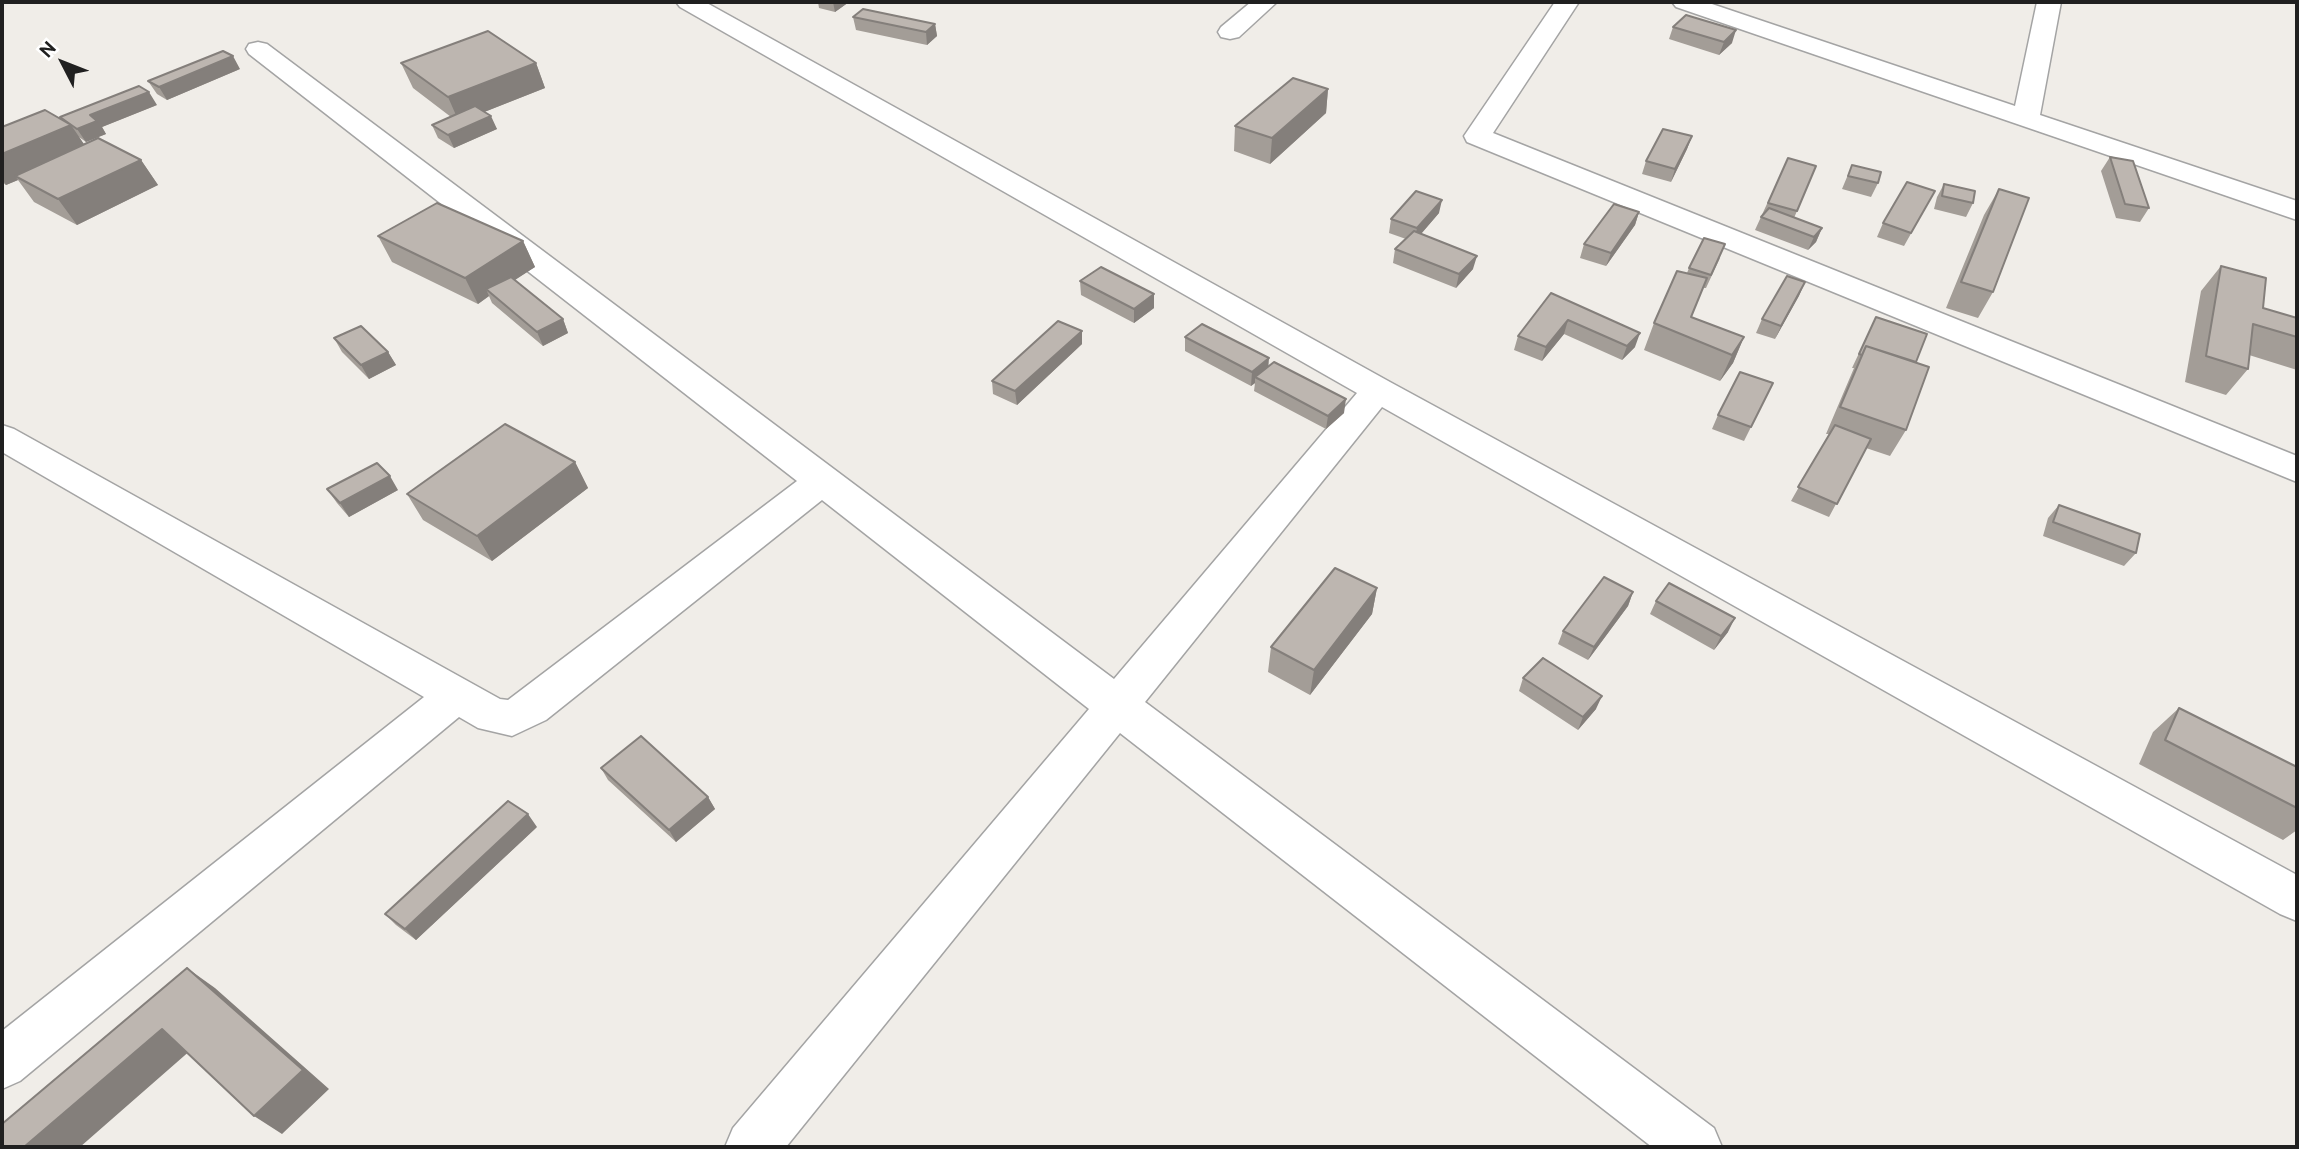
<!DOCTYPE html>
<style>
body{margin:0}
#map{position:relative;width:2299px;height:1149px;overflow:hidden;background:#f0ede8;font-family:Ubuntu,sans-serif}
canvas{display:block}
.frame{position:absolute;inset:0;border:4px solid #202020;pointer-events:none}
.north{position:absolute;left:28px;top:28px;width:70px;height:70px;-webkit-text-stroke:5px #fff;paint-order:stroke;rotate:312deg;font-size:19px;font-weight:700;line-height:28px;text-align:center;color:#202020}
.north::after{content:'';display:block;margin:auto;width:24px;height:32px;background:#202020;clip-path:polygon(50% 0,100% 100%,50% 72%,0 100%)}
</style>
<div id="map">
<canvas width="2299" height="1149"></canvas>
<div class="frame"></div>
<div class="north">N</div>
</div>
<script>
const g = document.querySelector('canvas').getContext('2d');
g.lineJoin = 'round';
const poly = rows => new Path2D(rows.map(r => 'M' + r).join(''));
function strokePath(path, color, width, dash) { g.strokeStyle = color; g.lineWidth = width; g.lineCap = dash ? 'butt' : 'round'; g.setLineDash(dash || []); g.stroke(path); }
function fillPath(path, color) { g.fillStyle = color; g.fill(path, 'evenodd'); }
const street = poly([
 [676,2,705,2,1390,382,2297,875,2297,921,2280,914,1382,407,1145,702,1714,1128,1722,1147,1652,1147,1120,733,786,1147,725,1147,733,1128,1089,709,822,500,546,720,512,736,478,728,459,717,20,1081,2,1089,2,1031,424,697,2,452,2,425,14,429,500,699,508,700,797,481,249,54,246,49,249,44,258,42,267,44,1114,679,1357,393,680,7,676,2],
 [1251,2,1277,2,1239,37,1230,39,1221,37,1218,32,1221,27,1251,2],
 [1555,2,1579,2,1493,133,2297,456,2297,482,1467,142,1464,136,1555,2],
 [1672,2,1706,2,2015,106,2037,2,2061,2,2040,115,2297,201,2297,220,1676,7,1672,2]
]);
strokePath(street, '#a4a4a4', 3);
fillPath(street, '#fff');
fillPath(poly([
 [818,2,849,2,835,12,819,8],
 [853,17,935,24,937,36,927,45,856,30],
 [1673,27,1732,43,1719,55,1669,39],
 [401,63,536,63,545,88,484,112,497,129,454,148,438,138,432,125,451,117,413,88],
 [240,69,167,100,157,94,148,81],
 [1328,89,1326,113,1270,164,1234,151,1235,126],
 [157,105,102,127,106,134,86,142,79,137,84,145,141,160,158,185,77,225,34,202,18,180,6,185,2,182,2,127,62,120,60,117],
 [1692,136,1687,149,1671,182,1642,174,1646,161],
 [2110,157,2149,208,2140,222,2116,218,2101,171],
 [1788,158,1816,166,1794,218,1822,228,1816,242,1808,250,1755,230],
 [1852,165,1878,183,1871,197,1842,189],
 [1944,184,1973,203,1966,217,1934,209,1937,197],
 [1999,189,1993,292,1978,318,1946,308,1984,215],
 [1935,191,1904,246,1877,237,1883,223],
 [1639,212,1635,225,1606,266,1580,258,1584,244],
 [1439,213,1421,234,1473,269,1456,288,1393,263,1395,249,1406,239,1389,233,1391,219],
 [378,236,523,241,535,267,514,280,563,319,568,333,543,346,492,303,489,296,478,304,392,262],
 [1720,258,1706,288,1703,288,1691,317,1744,337,1733,363,1720,381,1644,350,1654,323,1687,273,1689,268],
 [2221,266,2263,308,2297,318,2297,370,2249,355,2248,369,2226,395,2185,382,2201,291],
 [1080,281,1154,308,1134,323,1081,295],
 [1805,282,1775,339,1756,333,1762,319],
 [1551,293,1635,347,1622,360,1564,334,1542,361,1514,350,1518,336],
 [1876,317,1916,362,1906,430,1890,456,1866,448,1829,517,1791,501,1829,434,1826,434,1854,368,1852,368],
 [1082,331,1082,344,1017,405,993,394,992,381],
 [1185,337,1268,367,1344,413,1326,429,1254,391,1255,383,1251,386,1185,351],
 [334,338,388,352,396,365,369,379,342,352],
 [1773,383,1744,441,1712,429,1718,415],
 [575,462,588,488,492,561,423,520,407,494],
 [327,489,398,490,349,517,337,503],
 [2059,505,2136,553,2124,566,2043,536,2048,518],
 [1377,588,1372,614,1310,695,1268,672,1271,647],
 [1633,592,1628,606,1588,660,1558,644,1563,631],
 [1656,601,1728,632,1714,650,1650,614],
 [1523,678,1596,709,1578,730,1519,691],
 [2179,708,2297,767,2297,830,2283,840,2139,764,2153,732],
 [601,768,708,797,715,809,676,842,608,780],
 [537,827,416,940,396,925,385,914]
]), '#a39d97');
fillPath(poly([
 [833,2,849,2,835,12],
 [935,24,937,36,927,45,926,32],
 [1736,30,1732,43,1719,55,1724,42],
 [233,56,240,69,167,100,159,87],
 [536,63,545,88,459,122,448,97],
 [1328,89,1326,113,1270,164,1272,138],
 [149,92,157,105,102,127,106,134,86,142,77,129,90,115],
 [491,116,497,129,454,148,448,135],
 [71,125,88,150,15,176,18,180,6,185,2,179,2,154],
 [1692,136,1687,149,1671,182,1675,169],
 [141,160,158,185,77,225,58,199],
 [1442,200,1439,213,1414,242,1417,228],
 [1639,212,1635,225,1606,266,1611,253],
 [1822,228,1816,242,1808,250,1814,237],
 [523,241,535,267,492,295,486,289,489,296,478,304,465,278],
 [1477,256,1473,269,1456,288,1459,274],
 [1805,282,1799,296,1775,339,1781,326],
 [1154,294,1154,308,1134,323,1134,309],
 [563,319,568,333,543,346,537,332],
 [1568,320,1564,334,1542,361,1546,347],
 [1082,331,1082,344,1017,405,1015,391],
 [1640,333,1635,347,1622,360,1627,346],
 [1744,337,1733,363,1720,381,1732,355],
 [388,352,396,365,369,379,361,365],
 [1269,358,1268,372,1255,377,1255,383,1251,386,1252,372],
 [1346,399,1344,413,1326,429,1328,416],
 [575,462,588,488,492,561,477,536],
 [390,476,398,490,349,517,340,503],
 [1377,588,1372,614,1310,695,1314,670],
 [1633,592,1628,606,1588,660,1594,647],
 [1735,618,1728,632,1714,650,1721,636],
 [1602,696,1596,709,1578,730,1583,717],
 [708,797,715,809,676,842,669,830],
 [528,814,537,827,416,940,405,929],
 [187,968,215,988,329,1089,282,1134,254,1116],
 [162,1029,192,1049,80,1147,24,1147]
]), '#847f7b');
const building = poly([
 [863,9,935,24,926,32,853,17,863,9],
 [1686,15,1736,30,1724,42,1673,27,1686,15],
 [488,31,536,63,448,97,401,63,488,31],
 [223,51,233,56,159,87,148,81,223,51],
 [1293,78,1328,89,1272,138,1235,126,1293,78],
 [139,86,149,92,90,115,97,121,77,129,60,117,139,86],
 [475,106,491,116,448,135,432,125,475,106],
 [45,110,71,125,2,154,2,127,45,110],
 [1663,129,1692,136,1675,169,1646,161,1663,129],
 [98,138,141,160,58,199,15,176,98,138],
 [2110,157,2133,161,2149,208,2125,204,2110,157],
 [1788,158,1816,166,1797,211,1768,203,1788,158],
 [1852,165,1881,172,1878,183,1848,176,1852,165],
 [1907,182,1935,191,1911,233,1883,223,1907,182],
 [1944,184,1975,191,1973,203,1942,196,1944,184],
 [1999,189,2029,198,1993,292,1961,282,1999,189],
 [1416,191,1442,200,1417,228,1391,219,1416,191],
 [437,203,523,241,465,278,378,236,437,203],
 [1614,204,1639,212,1611,253,1584,244,1614,204],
 [1769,208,1822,228,1814,237,1761,217,1769,208],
 [1414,231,1477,256,1459,274,1395,249,1414,231],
 [1704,238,1725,244,1711,275,1689,268,1704,238],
 [2221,266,2266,278,2263,308,2297,318,2297,337,2253,324,2248,369,2206,356,2221,266],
 [1101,267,1154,294,1134,309,1080,281,1101,267],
 [1677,271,1707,278,1691,317,1744,337,1732,355,1654,323,1677,271],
 [1787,276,1805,282,1781,326,1762,319,1787,276],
 [511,277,563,319,537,332,486,289,511,277],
 [1551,293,1640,333,1627,346,1568,320,1546,347,1518,336,1551,293],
 [1876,317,1927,334,1916,362,1866,346,1862,355,1859,354,1876,317],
 [1058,321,1082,331,1015,391,992,381,1058,321],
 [1202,324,1269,358,1252,372,1185,337,1202,324],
 [361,326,388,352,361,365,334,338,361,326],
 [1866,346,1929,367,1906,430,1840,407,1866,346],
 [1274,362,1346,399,1328,416,1255,377,1274,362],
 [1740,372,1773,383,1751,427,1718,415,1740,372],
 [505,424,575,462,477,536,407,494,505,424],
 [1835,425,1871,439,1837,504,1798,487,1835,425],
 [377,463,390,476,340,503,327,489,377,463],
 [2059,505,2140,534,2136,553,2053,522,2059,505],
 [1335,568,1377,588,1314,670,1271,647,1335,568],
 [1604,577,1633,592,1594,647,1563,631,1604,577],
 [1669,583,1735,618,1721,636,1656,601,1669,583],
 [1543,658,1602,696,1583,717,1523,678,1543,658],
 [2179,708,2297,767,2297,808,2165,740,2179,708],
 [641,736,708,797,669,830,601,768,641,736],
 [508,801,528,814,405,929,385,914,508,801],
 [187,968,303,1070,254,1116,162,1029,24,1147,2,1147,2,1124,187,968]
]);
fillPath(building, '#bdb6b0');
strokePath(building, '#847f7b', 2);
</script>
